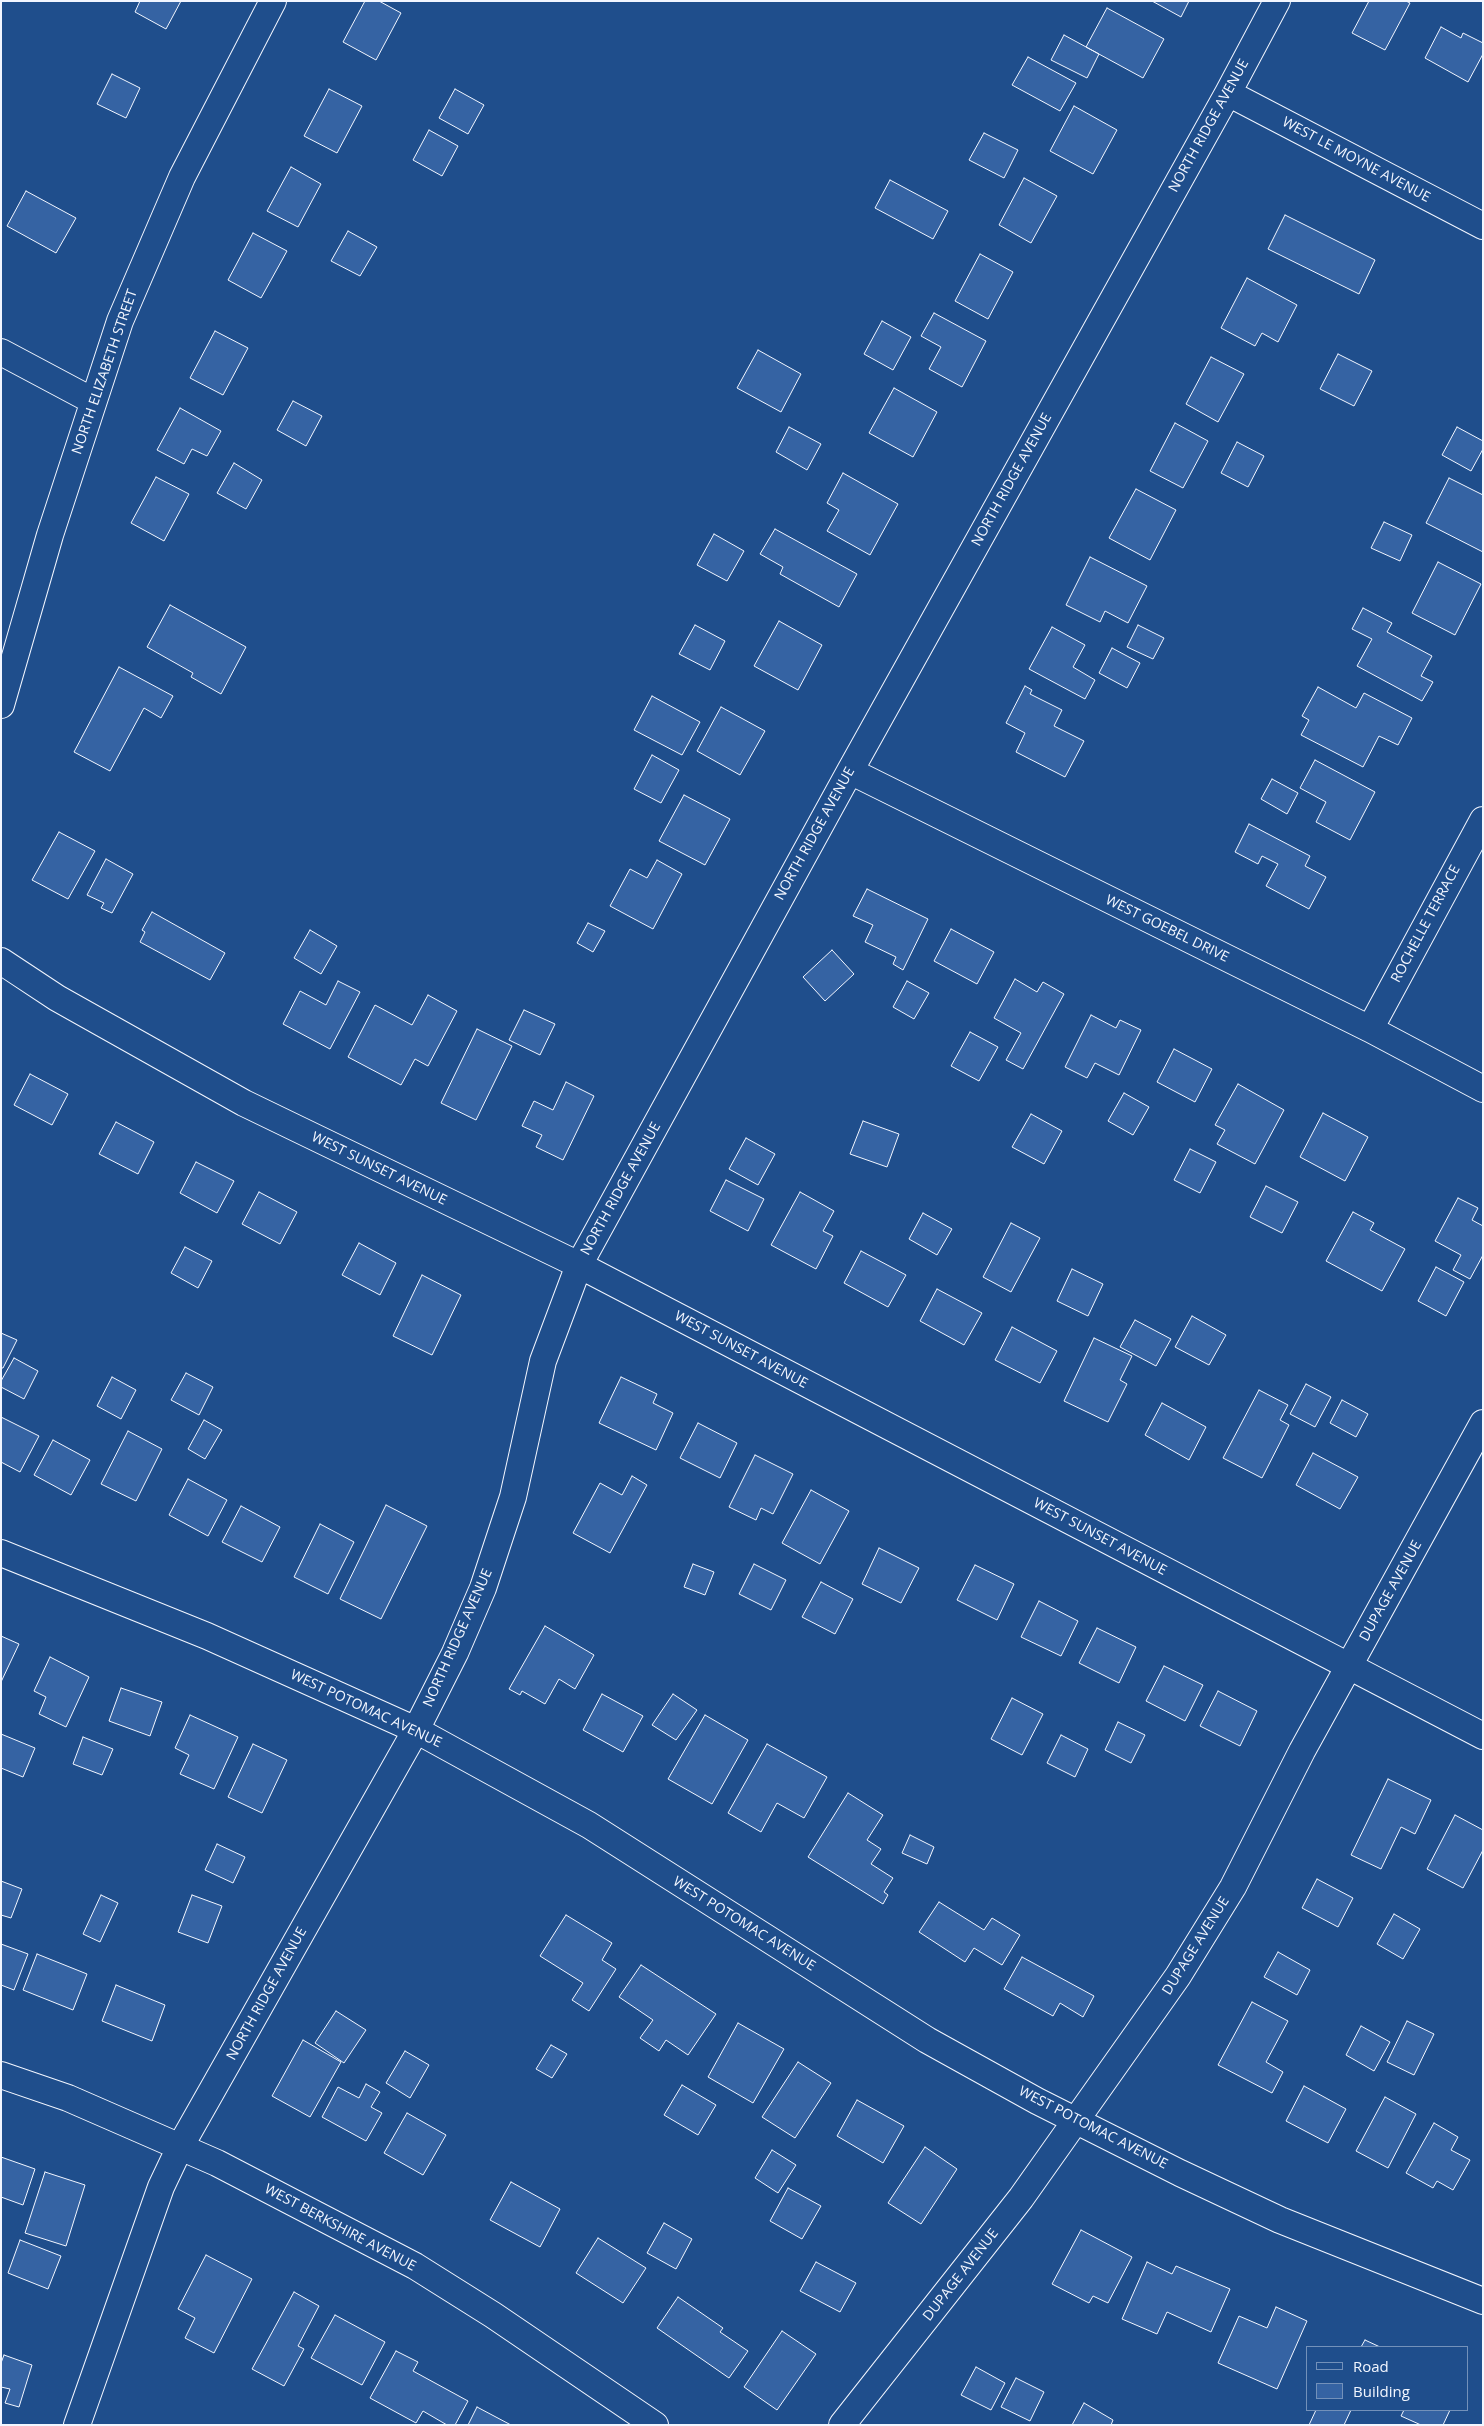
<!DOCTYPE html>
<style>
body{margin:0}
#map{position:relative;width:1484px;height:2426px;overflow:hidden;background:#1f4e8c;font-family:"Open Sans",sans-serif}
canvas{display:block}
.frame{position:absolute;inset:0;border:2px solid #f2f6ff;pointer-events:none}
.legend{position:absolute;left:1306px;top:2346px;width:162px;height:65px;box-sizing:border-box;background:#1f4e8c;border:1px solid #7391ba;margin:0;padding:6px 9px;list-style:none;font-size:15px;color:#f2f6ff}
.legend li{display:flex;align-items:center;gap:10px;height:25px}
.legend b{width:25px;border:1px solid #7391ba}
</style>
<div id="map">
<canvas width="1484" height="2426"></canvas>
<div class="frame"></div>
<ul class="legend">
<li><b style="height:6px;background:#1f4e8c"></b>Road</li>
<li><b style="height:14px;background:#3563a3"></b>Building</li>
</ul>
</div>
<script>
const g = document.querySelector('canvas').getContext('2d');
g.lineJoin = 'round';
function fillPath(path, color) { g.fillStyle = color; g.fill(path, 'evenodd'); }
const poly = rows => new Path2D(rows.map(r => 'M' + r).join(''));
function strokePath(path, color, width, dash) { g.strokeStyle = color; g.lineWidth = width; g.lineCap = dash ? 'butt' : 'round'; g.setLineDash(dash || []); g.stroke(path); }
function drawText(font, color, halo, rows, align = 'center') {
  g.font = font + ' "Open Sans",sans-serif'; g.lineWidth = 4; g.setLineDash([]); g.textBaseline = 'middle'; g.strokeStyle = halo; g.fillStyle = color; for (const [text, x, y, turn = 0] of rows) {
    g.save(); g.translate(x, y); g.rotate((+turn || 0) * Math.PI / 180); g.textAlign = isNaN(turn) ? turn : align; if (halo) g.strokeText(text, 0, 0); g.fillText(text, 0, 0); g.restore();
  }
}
const building = poly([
 [140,1,181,1,166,29,135,12,140,1],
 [365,1,379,1,401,13,376,60,343,42,365,1],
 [1152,1,1189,1,1181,17,1152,1],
 [1369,1,1406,1,1410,3,1385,50,1352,33,1369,1],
 [1107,8,1164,39,1143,78,1086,47,1107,8],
 [1441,27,1461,38,1463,33,1483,43,1483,54,1468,82,1425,58,1441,27],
 [1064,35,1099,54,1087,78,1051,60,1064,35],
 [1028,57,1076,83,1060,111,1012,85,1028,57],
 [112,74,140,88,126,118,97,104,112,74],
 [329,89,362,106,337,153,304,136,329,89],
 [455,89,484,105,468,134,439,118,455,89],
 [1074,106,1117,130,1093,174,1050,151,1074,106],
 [429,130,458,146,442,176,413,160,429,130],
 [984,133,1018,150,1004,178,969,160,984,133],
 [291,167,321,184,298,227,267,211,291,167],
 [1024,178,1057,196,1031,243,999,225,1024,178],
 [890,180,948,211,933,239,875,208,890,180],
 [26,191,76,218,56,253,7,226,26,191],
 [1285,215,1375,260,1359,294,1268,249,1285,215],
 [348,231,377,247,360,276,331,261,348,231],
 [253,233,287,251,261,298,228,280,253,233],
 [980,254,1013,272,988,319,955,301,980,254],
 [1247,278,1297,305,1278,342,1262,333,1255,346,1221,328,1247,278],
 [934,313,986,341,962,387,929,369,941,347,921,336,934,313],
 [882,321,911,337,893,370,864,354,882,321],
 [215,331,248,348,223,395,190,378,215,331],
 [758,350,801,374,781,412,737,388,758,350],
 [1338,354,1372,371,1354,406,1320,389,1338,354],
 [1211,357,1244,374,1218,422,1186,404,1211,357],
 [894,388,937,412,913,457,869,433,894,388],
 [293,401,322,416,306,446,277,430,293,401],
 [180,408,221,431,207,456,192,449,184,464,157,450,180,408],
 [1175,423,1208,441,1183,488,1150,471,1175,423],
 [789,427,821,444,807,470,776,452,789,427],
 [1457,427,1483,441,1483,449,1471,471,1442,455,1457,427],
 [1237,442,1264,456,1248,487,1221,473,1237,442],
 [234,463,262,480,246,509,217,493,234,463],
 [843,473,898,504,870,555,827,531,839,510,827,503,843,473],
 [156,477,189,494,164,541,131,523,156,477],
 [1449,478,1483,495,1483,552,1426,523,1449,478],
 [1136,489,1176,510,1150,560,1109,538,1136,489],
 [1384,522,1412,535,1400,561,1371,548,1384,522],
 [775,529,857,574,839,607,780,574,783,567,760,554,775,529],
 [714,534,744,551,727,581,697,565,714,534],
 [1090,557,1147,586,1128,623,1105,611,1100,622,1066,605,1090,557],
 [1438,562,1481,584,1455,635,1412,613,1438,562],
 [170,605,246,647,221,694,191,677,193,673,147,647,170,605],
 [1363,608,1392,623,1387,632,1432,656,1421,676,1433,682,1422,701,1357,666,1372,639,1352,629,1363,608],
 [779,621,822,645,798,690,754,666,779,621],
 [695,625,725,641,710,670,679,654,695,625],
 [1138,625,1164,638,1153,659,1127,647,1138,625],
 [1052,627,1085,645,1073,667,1095,680,1085,699,1029,669,1052,627],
 [1112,648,1140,663,1127,688,1099,673,1112,648],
 [119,667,173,696,161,718,144,708,110,771,74,752,119,667],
 [1025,686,1032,690,1030,694,1062,710,1054,726,1084,741,1065,777,1016,752,1025,733,1006,723,1025,686],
 [1318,687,1356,708,1364,693,1412,718,1398,745,1379,736,1363,767,1301,735,1309,720,1302,716,1318,687],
 [652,696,700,722,682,755,634,730,652,696],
 [721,707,765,731,740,775,697,751,721,707],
 [652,755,679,770,661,803,634,789,652,755],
 [1315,760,1375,792,1350,840,1316,822,1326,802,1300,788,1315,760],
 [1272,779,1298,793,1287,814,1261,799,1272,779],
 [684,795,730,819,705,865,659,841,684,795],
 [1249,824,1310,856,1305,866,1326,877,1309,909,1266,886,1278,864,1262,856,1258,864,1235,852,1249,824],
 [59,832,95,851,68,899,32,880,59,832],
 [106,859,133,874,112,913,101,908,104,903,87,895,106,859],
 [657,860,682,874,653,929,610,906,630,869,647,878,657,860],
 [867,889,928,919,903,970,893,964,896,957,865,942,873,925,853,916,867,889],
 [152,912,225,953,210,980,140,942,145,932,142,930,152,912],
 [588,923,605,931,593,952,577,943,588,923],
 [951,929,994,952,977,984,934,961,951,929],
 [310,930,337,946,321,974,294,958,310,930],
 [832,950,854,974,825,1001,803,977,832,950],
 [1015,979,1037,992,1043,982,1064,994,1023,1069,1006,1060,1021,1033,994,1018,1015,979],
 [338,981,360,992,330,1049,283,1024,300,991,326,1005,338,981],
 [907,981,929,993,914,1019,893,1007,907,981],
 [428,995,457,1011,428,1066,415,1059,401,1085,348,1057,375,1005,412,1025,428,995],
 [524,1010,555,1024,540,1055,509,1040,524,1010],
 [1091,1015,1116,1028,1120,1020,1141,1030,1119,1075,1095,1063,1087,1078,1065,1067,1091,1015],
 [477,1029,512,1046,476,1120,441,1103,477,1029],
 [970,1032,998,1047,979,1081,951,1066,970,1032],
 [1174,1049,1212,1069,1195,1102,1157,1082,1174,1049],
 [30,1074,68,1094,52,1125,14,1105,30,1074],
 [566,1082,594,1096,563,1160,536,1147,542,1135,522,1126,534,1101,553,1110,566,1082],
 [1238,1084,1284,1110,1255,1164,1217,1144,1225,1130,1215,1125,1238,1084],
 [1124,1093,1149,1107,1133,1135,1108,1121,1124,1093],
 [1323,1113,1368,1137,1345,1181,1300,1157,1323,1113],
 [1031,1114,1062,1131,1044,1164,1012,1147,1031,1114],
 [863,1121,899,1134,887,1167,850,1154,863,1121],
 [116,1122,154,1142,138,1174,99,1154,116,1122],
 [746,1138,775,1154,758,1185,729,1169,746,1138],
 [1190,1149,1216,1162,1200,1193,1174,1180,1190,1149],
 [196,1162,234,1181,217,1213,180,1193,196,1162],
 [726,1180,764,1199,748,1231,710,1211,726,1180],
 [1266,1186,1298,1202,1282,1233,1250,1217,1266,1186],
 [259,1192,297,1212,280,1244,242,1224,259,1192],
 [800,1192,834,1211,823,1231,833,1236,816,1269,771,1245,800,1192],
 [1458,1198,1478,1208,1472,1220,1483,1226,1483,1255,1470,1279,1453,1270,1461,1255,1435,1241,1458,1198],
 [1353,1212,1374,1223,1370,1230,1405,1249,1382,1291,1326,1261,1353,1212],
 [923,1213,952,1229,937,1255,909,1239,923,1213],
 [1011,1223,1040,1238,1011,1292,983,1277,1011,1223],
 [359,1243,396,1263,380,1295,342,1275,359,1243],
 [185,1247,212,1261,198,1288,171,1273,185,1247],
 [861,1251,906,1275,888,1307,844,1283,861,1251],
 [1436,1267,1464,1282,1446,1316,1418,1301,1436,1267],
 [1072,1269,1103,1284,1088,1316,1057,1301,1072,1269],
 [422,1275,461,1295,432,1355,393,1336,422,1275],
 [937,1289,982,1313,964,1345,920,1321,937,1289],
 [1192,1316,1226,1335,1209,1365,1175,1347,1192,1316],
 [1135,1320,1171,1339,1156,1366,1120,1347,1135,1320],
 [1012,1327,1057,1351,1040,1383,995,1360,1012,1327],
 [1,1333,17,1340,3,1368,1,1368,1,1333],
 [1094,1338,1132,1356,1120,1380,1127,1384,1108,1422,1064,1401,1094,1338],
 [14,1358,38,1371,24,1399,1,1387,1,1381,14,1358],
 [186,1373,213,1387,199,1415,171,1400,186,1373],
 [112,1377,136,1390,121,1419,97,1406,112,1377],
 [621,1377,657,1394,653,1403,673,1413,656,1450,599,1423,621,1377],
 [1306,1384,1331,1397,1315,1427,1290,1414,1306,1384],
 [1259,1390,1288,1405,1280,1420,1289,1425,1262,1478,1223,1458,1259,1390],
 [1342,1400,1368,1414,1356,1437,1330,1423,1342,1400],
 [1162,1403,1206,1427,1189,1460,1145,1435,1162,1403],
 [1,1417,39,1436,20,1472,1,1462,1,1417],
 [204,1420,222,1430,205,1459,188,1449,204,1420],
 [698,1423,737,1443,720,1478,680,1458,698,1423],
 [128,1431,162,1449,136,1501,101,1484,128,1431],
 [53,1440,90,1460,71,1495,34,1475,53,1440],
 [1313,1453,1358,1477,1340,1509,1296,1485,1313,1453],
 [755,1455,793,1474,773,1514,761,1508,756,1520,729,1507,755,1455],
 [632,1476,647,1485,610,1553,573,1533,600,1483,622,1495,632,1476],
 [188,1479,227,1500,208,1536,169,1515,188,1479],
 [811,1490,849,1511,820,1564,782,1543,811,1490],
 [386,1505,427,1526,381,1619,340,1599,386,1505],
 [241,1506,280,1527,262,1562,222,1542,241,1506],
 [320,1524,354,1542,328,1594,294,1577,320,1524],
 [879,1548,919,1568,901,1603,862,1584,879,1548],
 [693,1564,714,1572,705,1595,684,1587,693,1564],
 [754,1564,786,1580,771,1610,739,1594,754,1564],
 [975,1565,1014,1584,997,1620,957,1600,975,1565],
 [821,1582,853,1599,835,1634,802,1617,821,1582],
 [1039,1601,1078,1621,1061,1656,1021,1637,1039,1601],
 [545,1626,594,1655,575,1689,559,1679,545,1704,522,1691,520,1695,509,1689,545,1626],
 [1097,1628,1136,1647,1119,1683,1079,1663,1097,1628],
 [1,1636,19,1644,1,1682,1,1636],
 [50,1657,89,1677,66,1727,39,1714,46,1697,34,1691,50,1657],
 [1164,1666,1203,1685,1185,1721,1146,1701,1164,1666],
 [121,1688,162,1702,150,1736,109,1721,121,1688],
 [1218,1691,1257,1711,1240,1746,1200,1726,1218,1691],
 [602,1694,643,1716,623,1752,583,1730,602,1694],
 [673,1694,697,1710,676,1740,652,1725,673,1694],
 [1012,1698,1043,1714,1022,1755,991,1739,1012,1698],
 [190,1715,238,1737,214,1789,180,1774,189,1755,175,1748,190,1715],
 [705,1715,748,1740,712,1804,668,1779,705,1715],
 [1118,1722,1145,1735,1131,1763,1105,1750,1118,1722],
 [1,1734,35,1748,23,1777,1,1768,1,1734],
 [1061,1735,1088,1749,1075,1777,1047,1763,1061,1735],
 [83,1737,113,1749,102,1775,73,1764,83,1737],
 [253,1744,287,1760,262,1813,228,1797,253,1744],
 [767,1744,827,1777,804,1818,777,1803,761,1832,728,1813,767,1744],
 [1388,1779,1431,1800,1415,1834,1401,1827,1381,1869,1351,1855,1388,1779],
 [848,1793,883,1815,867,1840,881,1849,871,1864,893,1878,884,1892,888,1895,883,1904,808,1857,848,1793],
 [1455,1815,1483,1830,1483,1850,1463,1888,1427,1869,1455,1815],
 [910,1835,934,1847,927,1864,902,1853,910,1835],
 [217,1844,245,1857,233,1883,205,1870,217,1844],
 [1317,1879,1353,1898,1338,1927,1302,1908,1317,1879],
 [1,1881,22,1889,11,1918,1,1915,1,1881],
 [101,1895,118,1903,100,1942,83,1934,101,1895],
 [192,1895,222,1906,208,1943,178,1932,192,1895],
 [939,1902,984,1930,992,1918,1020,1935,1002,1965,974,1948,965,1962,919,1932,939,1902],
 [1394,1914,1420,1929,1403,1959,1377,1944,1394,1914],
 [566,1915,612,1943,602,1960,616,1969,589,2011,572,2000,583,1983,540,1956,566,1915],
 [1,1944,28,1954,14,1990,1,1985,1,1944],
 [1278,1952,1310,1970,1297,1995,1264,1977,1278,1952],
 [37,1954,87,1974,73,2010,23,1990,37,1954],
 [1022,1957,1094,1996,1083,2017,1060,2003,1053,2016,1004,1989,1022,1957],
 [641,1965,716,2014,688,2055,666,2040,659,2051,640,2038,653,2020,619,1997,641,1965],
 [116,1985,165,2005,152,2041,102,2021,116,1985],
 [1252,2002,1288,2021,1266,2062,1283,2072,1272,2093,1218,2065,1252,2002],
 [336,2011,366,2030,344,2063,315,2043,336,2011],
 [1407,2021,1434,2034,1414,2075,1387,2062,1407,2021],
 [738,2023,784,2049,753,2103,708,2077,738,2023],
 [1361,2026,1390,2042,1374,2071,1346,2055,1361,2026],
 [303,2040,341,2062,310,2117,272,2096,303,2040],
 [551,2045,567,2054,552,2078,536,2069,551,2045],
 [405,2051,429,2065,410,2098,386,2083,405,2051],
 [798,2062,831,2083,795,2138,762,2117,798,2062],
 [366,2084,380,2092,371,2107,382,2113,366,2141,322,2117,338,2087,359,2098,366,2084],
 [682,2085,716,2105,698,2135,664,2115,682,2085],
 [1304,2086,1346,2109,1328,2143,1286,2121,1304,2086],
 [1385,2097,1416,2114,1388,2168,1356,2151,1385,2097],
 [857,2100,904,2126,883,2163,837,2136,857,2100],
 [407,2113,446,2135,423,2175,384,2153,407,2113],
 [1434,2123,1458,2137,1451,2150,1470,2160,1453,2190,1437,2181,1433,2188,1406,2173,1434,2123],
 [925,2147,957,2169,921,2224,888,2203,925,2147],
 [772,2150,796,2165,778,2193,755,2178,772,2150],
 [1,2157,35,2169,23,2205,1,2197,1,2157],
 [45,2172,85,2185,66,2246,25,2233,45,2172],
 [511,2182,560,2209,540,2247,490,2220,511,2182],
 [788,2188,821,2206,802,2239,770,2221,788,2188],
 [664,2223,692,2239,676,2269,647,2253,664,2223],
 [1081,2230,1132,2257,1108,2303,1093,2296,1089,2303,1052,2284,1081,2230],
 [598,2238,646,2268,623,2303,576,2273,598,2238],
 [20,2240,61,2256,48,2289,8,2273,20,2240],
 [206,2255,252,2279,214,2353,185,2338,195,2318,178,2309,206,2255],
 [816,2262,856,2283,840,2312,800,2291,816,2262],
 [1147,2262,1172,2274,1176,2266,1230,2289,1211,2332,1167,2312,1157,2334,1122,2319,1147,2262],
 [294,2292,319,2306,298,2346,304,2349,284,2386,252,2369,294,2292],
 [678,2297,723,2328,720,2332,748,2351,729,2378,657,2328,678,2297],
 [1276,2307,1307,2321,1277,2389,1218,2363,1239,2316,1267,2328,1276,2307],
 [335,2315,385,2342,362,2385,311,2358,335,2315],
 [782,2331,816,2354,777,2410,744,2387,782,2331],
 [1365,2340,1380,2347,1361,2347,1365,2340],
 [396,2351,418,2362,413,2371,468,2401,455,2425,447,2425,423,2411,416,2423,370,2398,396,2351],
 [4,2355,32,2365,19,2407,5,2403,10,2389,1,2387,1,2363,4,2355],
 [976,2367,1005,2383,991,2410,961,2395,976,2367],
 [1016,2378,1044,2392,1030,2421,1001,2407,1016,2378],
 [1084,2403,1113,2420,1111,2425,1072,2425,1084,2403],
 [477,2407,511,2425,468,2425,477,2407],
 [1316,2410,1351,2410,1344,2425,1309,2425,1316,2410],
 [1404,2410,1450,2410,1443,2425,1421,2425,1401,2416,1404,2410]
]);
fillPath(building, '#3563a3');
strokePath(building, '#f2f6ff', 1);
const minor = poly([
 [1228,93,1483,226],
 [1,352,93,401],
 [1,705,50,535,120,321,182,177,273,1],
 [850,771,1370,1029,1483,1089],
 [1,961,57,998,244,1103,579,1265,1483,1736],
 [1370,1029,1483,820],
 [1,1553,207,1636,416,1730,589,1825,927,2040,1037,2101,1180,2173,1280,2220,1483,2301],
 [1,2075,68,2098,217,2163,415,2266,493,2315,655,2425],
 [77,2425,161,2187,180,2147,416,1730,455,1653,483,1588,513,1497,543,1361,579,1265,850,771,1228,93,1277,1],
 [842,2425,1021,2198,1178,1976,1233,1887,1302,1751,1483,1423]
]);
strokePath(minor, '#f2f6ff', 28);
strokePath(minor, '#1f4e8c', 26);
drawText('14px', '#f2f6ff', '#1f4e8c', [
 ["NORTH RIDGE AVENUE",1209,126,-61],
 ["WEST LE MOYNE AVENUE",1356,160,28],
 ["NORTH ELIZABETH STREET",105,372,-71],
 ["NORTH RIDGE AVENUE",1012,480,-61],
 ["NORTH RIDGE AVENUE",815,834,-61],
 ["ROCHELLE TERRACE",1426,924,-62],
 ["WEST GOEBEL DRIVE",1167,929,26],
 ["WEST SUNSET AVENUE",379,1169,26],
 ["NORTH RIDGE AVENUE",621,1189,-61],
 ["WEST SUNSET AVENUE",741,1350,28],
 ["WEST SUNSET AVENUE",1100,1537,28],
 ["DUPAGE AVENUE",1391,1591,-61],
 ["NORTH RIDGE AVENUE",458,1638,-66],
 ["WEST POTOMAC AVENUE",366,1709,25],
 ["WEST POTOMAC AVENUE",744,1924,32],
 ["DUPAGE AVENUE",1196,1946,-58],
 ["NORTH RIDGE AVENUE",267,1994,-61],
 ["WEST POTOMAC AVENUE",1093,2128,27],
 ["WEST BERKSHIRE AVENUE",340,2228,28],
 ["DUPAGE AVENUE",961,2275,-52]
]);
</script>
